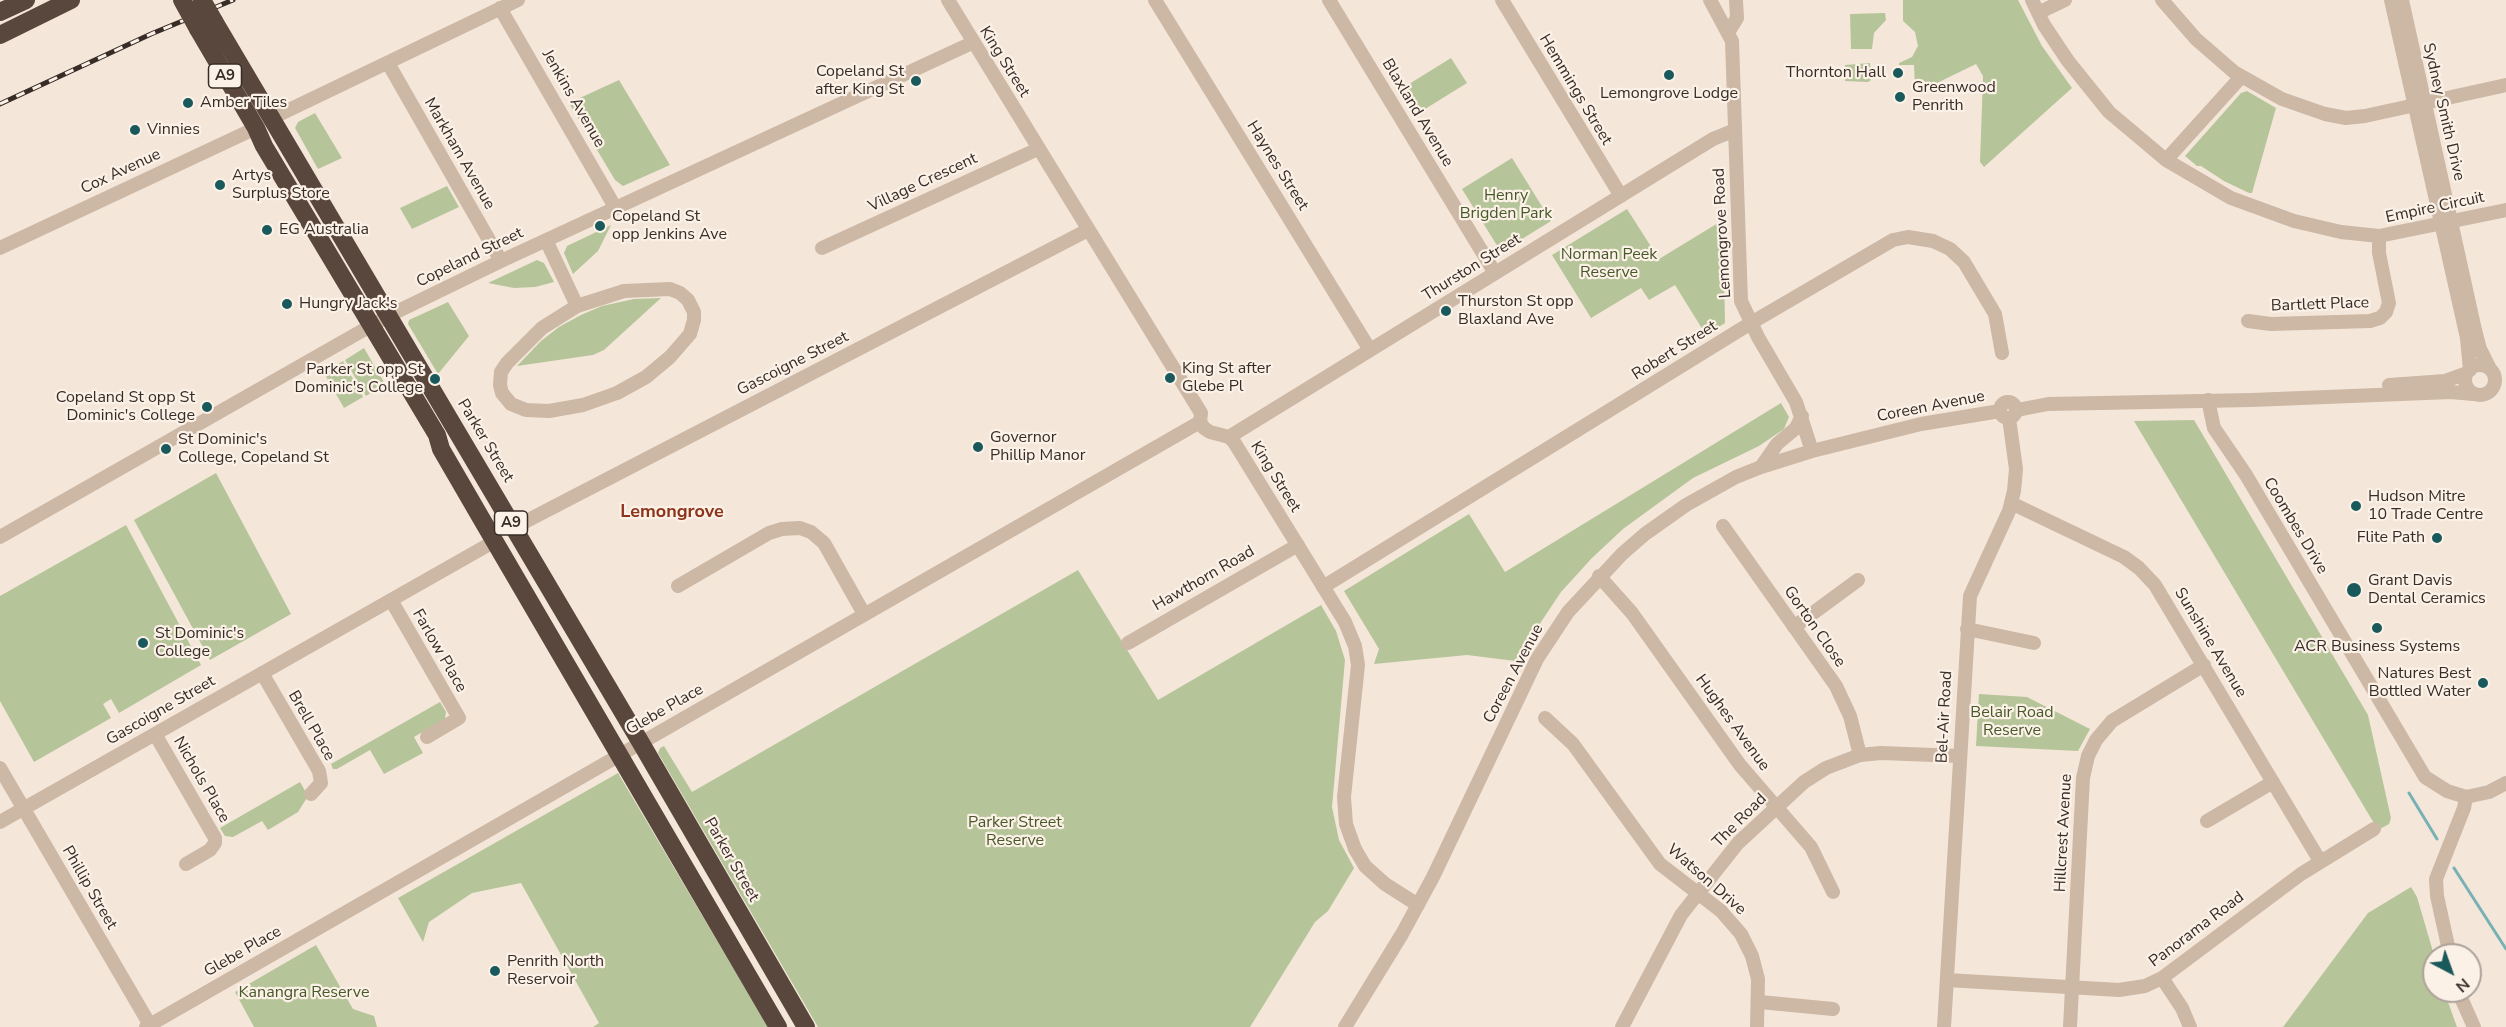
<!DOCTYPE html>
<style>
body{margin:0}
#map{position:relative;width:2506px;height:1027px;overflow:hidden;background:#f4e7da;font-family:"Nunito Sans",sans-serif}
canvas{display:block}
.north{position:absolute;left:2422px;top:943px;width:60px;height:60px;box-sizing:border-box;background:#fbf1e7;border:2px solid #ada29a;border-radius:50%;rotate:139deg;font-size:16px;font-weight:700;line-height:24px;text-align:center;color:#382c27}
.north::after{content:'';display:block;margin:auto;width:21px;height:27px;background:#19595c;clip-path:polygon(50% 0,100% 100%,50% 72%,0 100%)}
</style>
<div id="map">
<canvas width="2506" height="1027"></canvas>
<div class="north">N</div>
</div>
<script>
const g = document.querySelector('canvas').getContext('2d');
g.lineJoin = 'round';
function fillPath(path, color) { g.fillStyle = color; g.fill(path, 'evenodd'); }
const poly = rows => new Path2D(rows.map(r => 'M' + r).join(''));
function strokePath(path, color, width, dash) { g.strokeStyle = color; g.lineWidth = width; g.lineCap = dash ? 'butt' : 'round'; g.setLineDash(dash || []); g.stroke(path); }
function drawText(font, color, halo, rows, align = 'center') {
  g.font = font + ' "Nunito Sans",sans-serif'; g.lineWidth = 4.5; g.setLineDash([]); g.textBaseline = 'middle'; g.strokeStyle = halo; g.fillStyle = color; for (const [text, x, y, turn = 0] of rows) {
    g.save(); g.translate(x, y); g.rotate((+turn || 0) * Math.PI / 180); g.textAlign = isNaN(turn) ? turn : align; if (halo) g.strokeText(text, 0, 0); g.fillText(text, 0, 0); g.restore();
  }
}
fillPath(poly([
 [1903,0,2018,0,2042,46,2072,88,1984,167,1980,162,1983,76,1976,64,1937,83,1915,86,1914,65,1899,65,1899,63,1912,57,1918,46,1915,32,1903,21],
 [1885,13,1886,20,1874,33,1872,49,1851,49,1850,14],
 [1451,58,1467,83,1417,114,1401,89],
 [1870,63,1871,80,1868,82,1845,81,1845,65],
 [619,80,670,165,623,186,615,180,569,103],
 [2247,91,2276,108,2252,193,2249,193,2224,181,2201,166,2197,166,2185,156,2241,93],
 [315,113,342,158,318,169,295,128,298,122],
 [1512,158,1551,221,1501,252,1462,189],
 [447,186,459,207,412,229,400,208],
 [1627,209,1659,259,1723,220,1725,323,1706,335,1675,285,1649,300,1641,288,1591,318,1552,255],
 [611,225,598,251,573,274,564,253,567,246],
 [537,260,544,263,554,282,535,287,514,288,488,283],
 [661,298,604,350,593,355,517,366,541,341,559,327,581,315,602,306,634,299],
 [448,302,469,336,438,374,408,324,409,320],
 [364,348,385,384,366,396,345,360],
 [343,361,363,397,344,408,324,373],
 [1781,403,1789,417,1784,429,1759,446,1693,478,1623,529,1592,558,1561,592,1515,661,1467,655,1374,664,1379,649,1344,591,1469,514,1505,572],
 [2194,420,2368,715,2391,818,2389,824,2378,830,2134,421],
 [216,473,291,614,210,660,134,520],
 [126,525,201,665,119,713,111,699,103,704,111,718,34,762,0,701,0,596],
 [1078,570,1158,700,1321,605,1336,631,1345,660,1332,807,1339,840,1354,868,1328,911,1315,922,1250,1027,818,1027,658,753,660,748,664,746,692,792],
 [1979,694,2027,697,2090,729,2078,751,1976,746],
 [440,702,446,712,445,719,414,737,423,753,384,774,370,750,337,769,333,769,331,764],
 [618,773,768,1027,593,1027,599,1023,521,883,472,893,429,922,423,942,398,898],
 [300,782,308,796,298,812,268,830,262,821,233,837,225,836,220,828],
 [2411,887,2417,897,2434,955,2434,991,2444,991,2457,1027,2283,1027,2368,913],
 [316,945,353,1009,374,1016,377,1027,254,1027,235,992]
]), '#b6c499');
strokePath(poly([
 [2409,793,2437,839],
 [2454,868,2506,949]
]), '#77b1b3', 3);
strokePath(poly([
 [948,0,1201,413,1200,422,1204,428,1210,432,1229,437,1234,442,1345,622,1355,646,1358,665,1344,797,1346,824,1355,849,1365,866,1385,884,1418,905],
 [1155,0,1370,350],
 [1329,0,1495,273],
 [1502,0,1621,196],
 [1710,0,1732,41,1741,301,1758,337,1796,402,1812,451],
 [2032,0,2044,25,2068,61,2109,112,2166,160,2231,198,2294,221,2341,232,2379,236,2506,210],
 [2162,0,2196,39,2234,72,2282,99,2325,114,2346,118,2365,116,2506,85],
 [2391,0,2467,338,2470,370],
 [2402,0,2475,330,2480,349,2490,369],
 [500,8,615,207],
 [2038,13,2065,0],
 [1729,31,1737,18,1736,0],
 [388,63,501,261],
 [270,119,518,0],
 [2166,160,2241,77],
 [546,240,577,306,624,291,670,289,680,293,688,300,694,312,694,320,690,334,670,357,646,377,617,393,583,405,549,411,526,410,511,404,502,393,500,385,501,372,507,363,542,328,577,306],
 [0,248,256,128],
 [822,248,1038,149],
 [2248,321,2271,324,2370,321,2380,318,2386,312,2389,303,2379,253,2379,236],
 '2465 380a15 15 0 1 1 30 0a15 15 0 1 1-30 0Z',
 [2389,385,2445,381,2467,373],
 [2208,400,2214,428,2246,475,2425,777,2447,791,2466,797,2489,792,2506,783],
 '2000 410a8 8 0 1 1 16 0a8 8 0 1 1-16 0Z',
 [2017,410,2048,404,2252,400,2451,392,2473,394],
 [1229,437,1713,139,1735,130],
 [1761,467,1777,444,1796,428,1802,416],
 [2011,503,2124,557,2139,568,2155,585,2320,861],
 [1723,526,1836,686,1850,716,1860,755],
 [513,528,1088,230],
 [0,537,388,316,501,261,972,43],
 [1599,576,1632,613,1740,765,1811,847,1833,892],
 [678,586,769,533,782,529,800,528,811,532,824,543,864,614],
 [1323,587,1751,323,1893,240,1908,237,1933,241,1950,249,1964,262,1995,314,2002,353],
 [391,600,459,718,427,737],
 [1794,627,1858,580],
 [1967,629,2034,643],
 [1128,643,1298,545],
 [262,673,319,771,321,783,311,794],
 [1545,718,1573,744,1660,864,1721,911,1741,934,1752,956,1758,979,1757,1027],
 [155,734,215,838,215,843,210,850,186,864],
 [0,768,150,1025],
 [2207,821,2273,782],
 [0,822,495,541],
 [2450,955,2437,896,2436,879,2464,808,2466,797],
 [2162,978,2182,1008,2190,1027],
 [1947,980,2119,990,2145,986,2162,978,2301,874,2374,829],
 [2458,991,2474,1027],
 [1760,1002,1833,1009],
 [146,1027,1200,422],
 [1345,1027,1402,934,1433,877,1537,659,1568,612,1622,554,1645,534,1686,505,1736,477,1761,467,1812,451,1921,424,2000,411],
 [1622,1027,1681,915,1738,843,1804,782,1826,768,1860,755,1881,753,1960,756],
 [1944,1027,1970,596,2009,511,2014,491,2016,469,2009,418],
 [2070,1027,2083,778,2088,756,2096,740,2112,721,2204,665]
]), '#cdb7a5', 14);
strokePath(poly([
 [0,12,26,0],
 [214,21,641,743,806,1027],
 [198,29,256,128,264,146,437,435,441,449,481,518,778,1027],
 [0,35,71,0]
]), '#59463d', 18);
const rail = poly([
 [0,104,151,34,233,0]
]);
strokePath(rail, '#382c27', 5);
strokePath(rail, '#fbf1e7', 3, [9]);
strokePath(poly([
 [182,0,198,29],
 [202,0,214,21]
]), '#59463d', 18);
for (const [x, y, r, color] of [
 [1898,73,6,"#19595c"],
 [1669,75,6,"#19595c"],
 [916,81,6,"#19595c"],
 [1900,97,6,"#19595c"],
 [188,103,6,"#19595c"],
 [135,130,6,"#19595c"],
 [220,185,6,"#19595c"],
 [600,226,6,"#19595c"],
 [267,230,6,"#19595c"],
 [287,304,6,"#19595c"],
 [1446,311,6,"#19595c"],
 [1170,378,6,"#19595c"],
 [435,379,6,"#19595c"],
 [207,407,6,"#19595c"],
 [978,447,6,"#19595c"],
 [166,449,6,"#19595c"],
 [2356,506,6,"#19595c"],
 [2437,538,6,"#19595c"],
 [2354,590,8,"#19595c"],
 [2377,628,6,"#19595c"],
 [143,643,6,"#19595c"],
 [2483,683,6,"#19595c"],
 [495,971,6,"#19595c"]
]) { const dot = new Path2D(); dot.arc(x, y, r, 0, 2 * Math.PI); g.fillStyle = color; g.fill(dot); strokePath(dot, '#fbf1e7', 2); }
for (const [x, y, w] of [
 [225,76,33],
 [511,523,33]
]) { const box = new Path2D(); box.roundRect(x - w / 2, y - 12, w, 24, 4.5); g.fillStyle = '#fbf1e7'; g.fill(box); strokePath(box, '#382c27', 1.5); }
drawText('bold 15px', '#382c27', null, [
 ["A9",225,76],
 ["A9",511,523]
]);
drawText('16px', '#382c27', '#fbf1e7', [
 ["King Street",1004,62,58],
 ["Hemmings Street",1575,90,59],
 ["Jenkins Avenue",573,99,60],
 ["Sydney Smith Drive",2443,112,77],
 ["Blaxland Avenue",1417,113,59],
 ["Markham Avenue",459,154,60],
 ["Haynes Street",1277,166,58],
 ["Cox Avenue",121,172,-25],
 ["Village Crescent",923,183,-25],
 ["Empire Circuit",2435,208,-12],
 ["Lemongrove Road",1723,233,-93],
 ["Copeland Street",470,258,-26],
 ["Thurston Street",1472,268,-32],
 ["Bartlett Place",2320,305,-2],
 ["Robert Street",1675,351,-32],
 ["Gascoigne Street",793,364,-27],
 ["Coreen Avenue",1931,407,-11],
 ["Parker Street",485,441,59],
 ["King Street",1275,477,58],
 ["Coombes Drive",2295,526,59],
 ["Hawthorn Road",1204,579,-30],
 ["Gorton Close",1814,627,55],
 ["Sunshine Avenue",2210,643,59],
 ["Farlow Place",439,651,60],
 ["Coreen Avenue",1514,674,-62],
 ["Glebe Place",665,710,-30],
 ["Gascoigne Street",161,711,-30],
 ["Bel-Air Road",1945,717,-87],
 ["Hughes Avenue",1732,723,54],
 ["Brell Place",311,726,60],
 ["Nichols Place",201,780,60],
 ["The Road",1740,821,-45],
 ["Hillcrest Avenue",2064,833,-87],
 ["Parker Street",731,860,60],
 ["Watson Drive",1706,880,41],
 ["Phillip Street",89,888,60],
 ["Panorama Road",2197,930,-37],
 ["Glebe Place",243,952,-30]
]);
drawText('16px', '#382c27', '#fbf1e7', [
 ["Copeland St",904,72,"right"],
 ["after King St",904,90,"right"],
 ["Thornton Hall",1886,73,"right"],
 ["Greenwood",1912,88],
 ["Penrith",1912,106],
 ["Lemongrove Lodge",1669,94,"center"],
 ["Amber Tiles",200,103],
 ["Vinnies",147,130],
 ["Artys",232,176],
 ["Surplus Store",232,194],
 ["Copeland St",612,217],
 ["opp Jenkins Ave",612,235],
 ["EG Australia",279,230],
 ["Thurston St opp",1458,302],
 ["Blaxland Ave",1458,320],
 ["Hungry Jack's",299,304],
 ["King St after",1182,369],
 ["Glebe Pl",1182,387],
 ["Parker St opp St",423,370,"right"],
 ["Dominic's College",423,388,"right"],
 ["Copeland St opp St",195,398,"right"],
 ["Dominic's College",195,416,"right"],
 ["Governor",990,438],
 ["Phillip Manor",990,456],
 ["St Dominic's",178,440],
 ["College, Copeland St",178,458],
 ["Hudson Mitre",2368,497],
 ["10 Trade Centre",2368,515],
 ["Flite Path",2425,538,"right"],
 ["Grant Davis",2368,581],
 ["Dental Ceramics",2368,599],
 ["St Dominic's",155,634],
 ["College",155,652],
 ["ACR Business Systems",2377,647,"center"],
 ["Natures Best",2471,674,"right"],
 ["Bottled Water",2471,692,"right"],
 ["Penrith North",507,962],
 ["Reservoir",507,980]
], 'left');
drawText('16px', '#475829', '#fbf1e7', [
 ["Henry",1506,196],
 ["Brigden Park",1506,214],
 ["Norman Peek",1609,255],
 ["Reserve",1609,273],
 ["Belair Road",2012,713],
 ["Reserve",2012,731],
 ["Parker Street",1015,823],
 ["Reserve",1015,841],
 ["Kanangra Reserve",304,993]
]);
drawText('bold 18px', '#8d341a', '#fbf1e7', [
 ["Lemongrove",672,513]
]);
</script>
